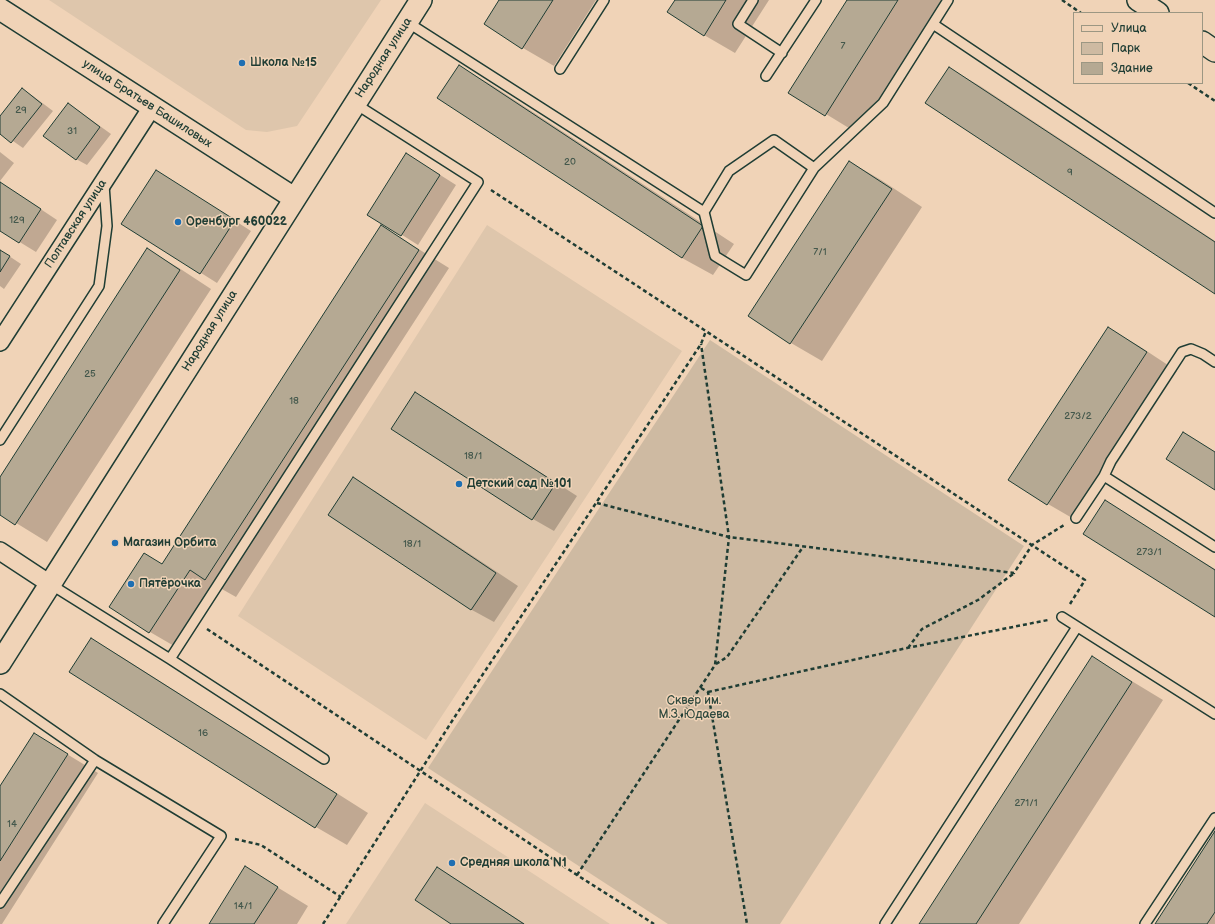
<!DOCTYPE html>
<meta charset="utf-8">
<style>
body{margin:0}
#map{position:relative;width:1215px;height:924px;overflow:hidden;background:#f0d3b7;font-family:"Balsamiq Sans",sans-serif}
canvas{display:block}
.legend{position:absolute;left:1073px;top:12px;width:130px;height:72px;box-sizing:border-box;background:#f0d3b7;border:1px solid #9c9783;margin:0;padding:5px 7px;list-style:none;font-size:12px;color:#1f3d34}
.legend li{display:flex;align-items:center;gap:8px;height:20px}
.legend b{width:20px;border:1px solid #9c9783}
</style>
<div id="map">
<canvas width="1215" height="924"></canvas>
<ul class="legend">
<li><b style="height:5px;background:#f0d3b7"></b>Улица</li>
<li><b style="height:11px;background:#cebaa2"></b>Парк</li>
<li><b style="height:11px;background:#b5a993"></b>Здание</li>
</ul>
</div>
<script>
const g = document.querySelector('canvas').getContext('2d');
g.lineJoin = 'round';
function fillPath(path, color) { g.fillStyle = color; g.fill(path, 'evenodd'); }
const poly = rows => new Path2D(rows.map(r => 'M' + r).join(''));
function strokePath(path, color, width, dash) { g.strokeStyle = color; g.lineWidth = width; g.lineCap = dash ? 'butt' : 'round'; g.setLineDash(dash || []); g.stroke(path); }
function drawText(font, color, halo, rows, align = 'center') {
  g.font = font + ' "Balsamiq Sans",sans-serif'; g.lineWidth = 3; g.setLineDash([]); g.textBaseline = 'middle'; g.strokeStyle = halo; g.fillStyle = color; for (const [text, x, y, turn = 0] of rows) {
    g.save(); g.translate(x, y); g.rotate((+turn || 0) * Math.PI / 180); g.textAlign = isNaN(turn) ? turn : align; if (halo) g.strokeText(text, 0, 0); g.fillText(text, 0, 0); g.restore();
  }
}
fillPath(poly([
 [49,0,381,0,297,126,267,132,246,130],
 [487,225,682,351,426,740,238,616],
 [425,803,610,924,346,924]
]), '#dec6ac');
fillPath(poly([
 [710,340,1024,546,780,924,668,924,428,768]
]), '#cebaa2');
fillPath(poly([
 [500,0,596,0,554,66,523,48],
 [676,0,769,0,735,53,704,35],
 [848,0,941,0,857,133,790,92],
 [459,66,490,84,734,244,713,275,682,258],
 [949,68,980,86,1215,241,1215,293],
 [22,89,33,96,53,111,23,148,0,132,0,118],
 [68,104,79,111,111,134,87,165,76,159],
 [0,152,14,163,0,181],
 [850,162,881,180,922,207,822,361,791,343],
 [423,164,456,185,418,245,369,214],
 [173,181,251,231,217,283,123,224],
 [0,182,57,220,36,252,0,230],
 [381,227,412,245,449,268,236,597,220,588,181,650,150,632,110,607,163,565],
 [0,250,21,264,4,289,0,286],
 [148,250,179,268,211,289,47,542,0,513,0,479],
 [1108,328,1139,346,1177,371,1079,522,1048,504,1010,480],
 [415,393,437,406,577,496,554,531,533,519],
 [353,479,375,491,518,586,494,622,472,610,329,515],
 [1105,502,1215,569,1215,615],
 [91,639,122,657,368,813,347,845,316,827,71,672],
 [1092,657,1163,700,1019,924,920,924],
 [34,734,98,773,2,924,0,924,0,788],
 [1215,833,1215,924,1156,924],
 [246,868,308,906,297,924,210,924],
 [438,868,454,878,525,924,453,924]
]), '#0003');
const building = poly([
 [499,0,553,0,522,49,484,24,499,0],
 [675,0,726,0,704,36,667,12,675,0],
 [847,0,898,0,825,116,788,93,847,0],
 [459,65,703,226,682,258,437,98,459,65],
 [949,67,1215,242,1215,294,925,103,949,67],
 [22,88,42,104,11,143,0,134,0,116,22,88],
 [68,103,100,127,76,160,43,136,68,103],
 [406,153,440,175,401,236,367,215,406,153],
 [849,161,892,189,790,344,748,316,849,161],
 [156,170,235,220,200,274,121,224,156,170],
 [0,182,41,209,19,243,0,231,0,182],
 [381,225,419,250,205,580,190,570,149,633,109,607,144,553,162,564,381,225],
 [147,248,180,270,15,525,0,515,0,477,147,248],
 [0,250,10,256,0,272,0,250],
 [1108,327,1147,352,1047,505,1008,480,1108,327],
 [415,392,556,483,532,520,391,429,415,392],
 [1183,432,1215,452,1215,490,1166,459,1183,432],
 [353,477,496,573,471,610,328,515,353,477],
 [1105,500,1215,570,1215,617,1083,534,1105,500],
 [91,638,337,794,315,828,69,672,91,638],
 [1092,656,1132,682,976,924,919,924,1092,656],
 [34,733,68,754,0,861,0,786,34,733],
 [1215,831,1215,912,1207,924,1155,924,1215,831],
 [245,866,278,887,254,924,209,924,245,866],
 [437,867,524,924,451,924,415,900,437,867]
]);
fillPath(building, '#b5a993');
strokePath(building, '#1f3d34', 1);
const service = poly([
 [753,0,738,24,782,53],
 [407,22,704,212],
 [933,24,1215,213],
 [560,69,604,0],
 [766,76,816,0],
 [814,168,774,140,729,171,704,212,715,256,746,275,814,168,883,103,948,0],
 [1215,362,1203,354,1191,349,1182,352,1111,461,1104,476,1215,547],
 [0,440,99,286,107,226,104,185],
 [1076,518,1104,476],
 [50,584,170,659,324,759],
 [1062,617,1215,714],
 [170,659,478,182,354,103],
 [0,694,95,760,221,836,163,924],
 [0,903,95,760],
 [885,924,1077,627],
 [1145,924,1215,818]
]);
const minor = poly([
 [0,342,152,107],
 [0,551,50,584]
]);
const tertiary = poly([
 [1138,0,1158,13],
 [0,9,294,198],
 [1202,42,1215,51],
 [0,663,421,0]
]);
strokePath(service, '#1f3d34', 12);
strokePath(minor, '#1f3d34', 20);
strokePath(tertiary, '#1f3d34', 24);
strokePath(poly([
 [1062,0,1081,13],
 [1188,83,1215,101],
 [491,190,1085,580,1070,604],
 [597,503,729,537,1014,573,1032,545,1064,525],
 [207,629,577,875,654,924],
 [908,648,922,629,978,600,1013,574],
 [716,664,727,657,803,547],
 [701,688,708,692,747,924],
 [708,692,907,648,1048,620],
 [235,839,261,845,341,897],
 [577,875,715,665,729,537,701,344],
 [323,924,454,718,701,344,706,331]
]), '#1f3d34', 2.5, [4, 3]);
strokePath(service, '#f0d3b7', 9);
strokePath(minor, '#f0d3b7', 17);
strokePath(tertiary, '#f0d3b7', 21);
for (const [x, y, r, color] of [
 [242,63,4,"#1f6fb2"],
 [178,222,4,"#1f6fb2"],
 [459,484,4,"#1f6fb2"],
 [115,543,4,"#1f6fb2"],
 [131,584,4,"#1f6fb2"],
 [452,863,4,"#1f6fb2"]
]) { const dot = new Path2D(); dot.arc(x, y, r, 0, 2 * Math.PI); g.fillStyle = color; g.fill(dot); strokePath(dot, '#f0d3b7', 1.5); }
drawText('10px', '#44584c', null, [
 ["7",843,46],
 ["29",21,110],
 ["31",72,131],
 ["20",570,162],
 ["9",1070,172],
 ["129",17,220],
 ["7/1",820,252],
 ["25",90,374],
 ["18",294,401],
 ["273/2",1078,416],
 ["18/1",473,456],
 ["18/1",412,544],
 ["273/1",1149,552],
 ["16",203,733],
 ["271/1",1026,803],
 ["14",12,824],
 ["14/1",243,906]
]);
drawText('12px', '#1f3d34', '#f0d3b7', [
 ["Народная улица",384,58,-57],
 ["улица Братьев Башиловых",147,104,33],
 ["Полтавская улица",76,224,-57],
 ["Народная улица",210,331,-58]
]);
drawText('bold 12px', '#1f3d34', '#f0d3b7', [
 ["Школа №15",250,63],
 ["Оренбург 460022",186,222],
 ["Детский сад №101",467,484],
 ["Магазин Орбита",123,543],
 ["Пятёрочка",139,584],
 ["Средняя школа N1",460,863]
], 'left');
drawText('12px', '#304a3f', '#f0d3b7', [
 ["Сквер им.",694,701],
 ["М.З. Юдаева",694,715]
]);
</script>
